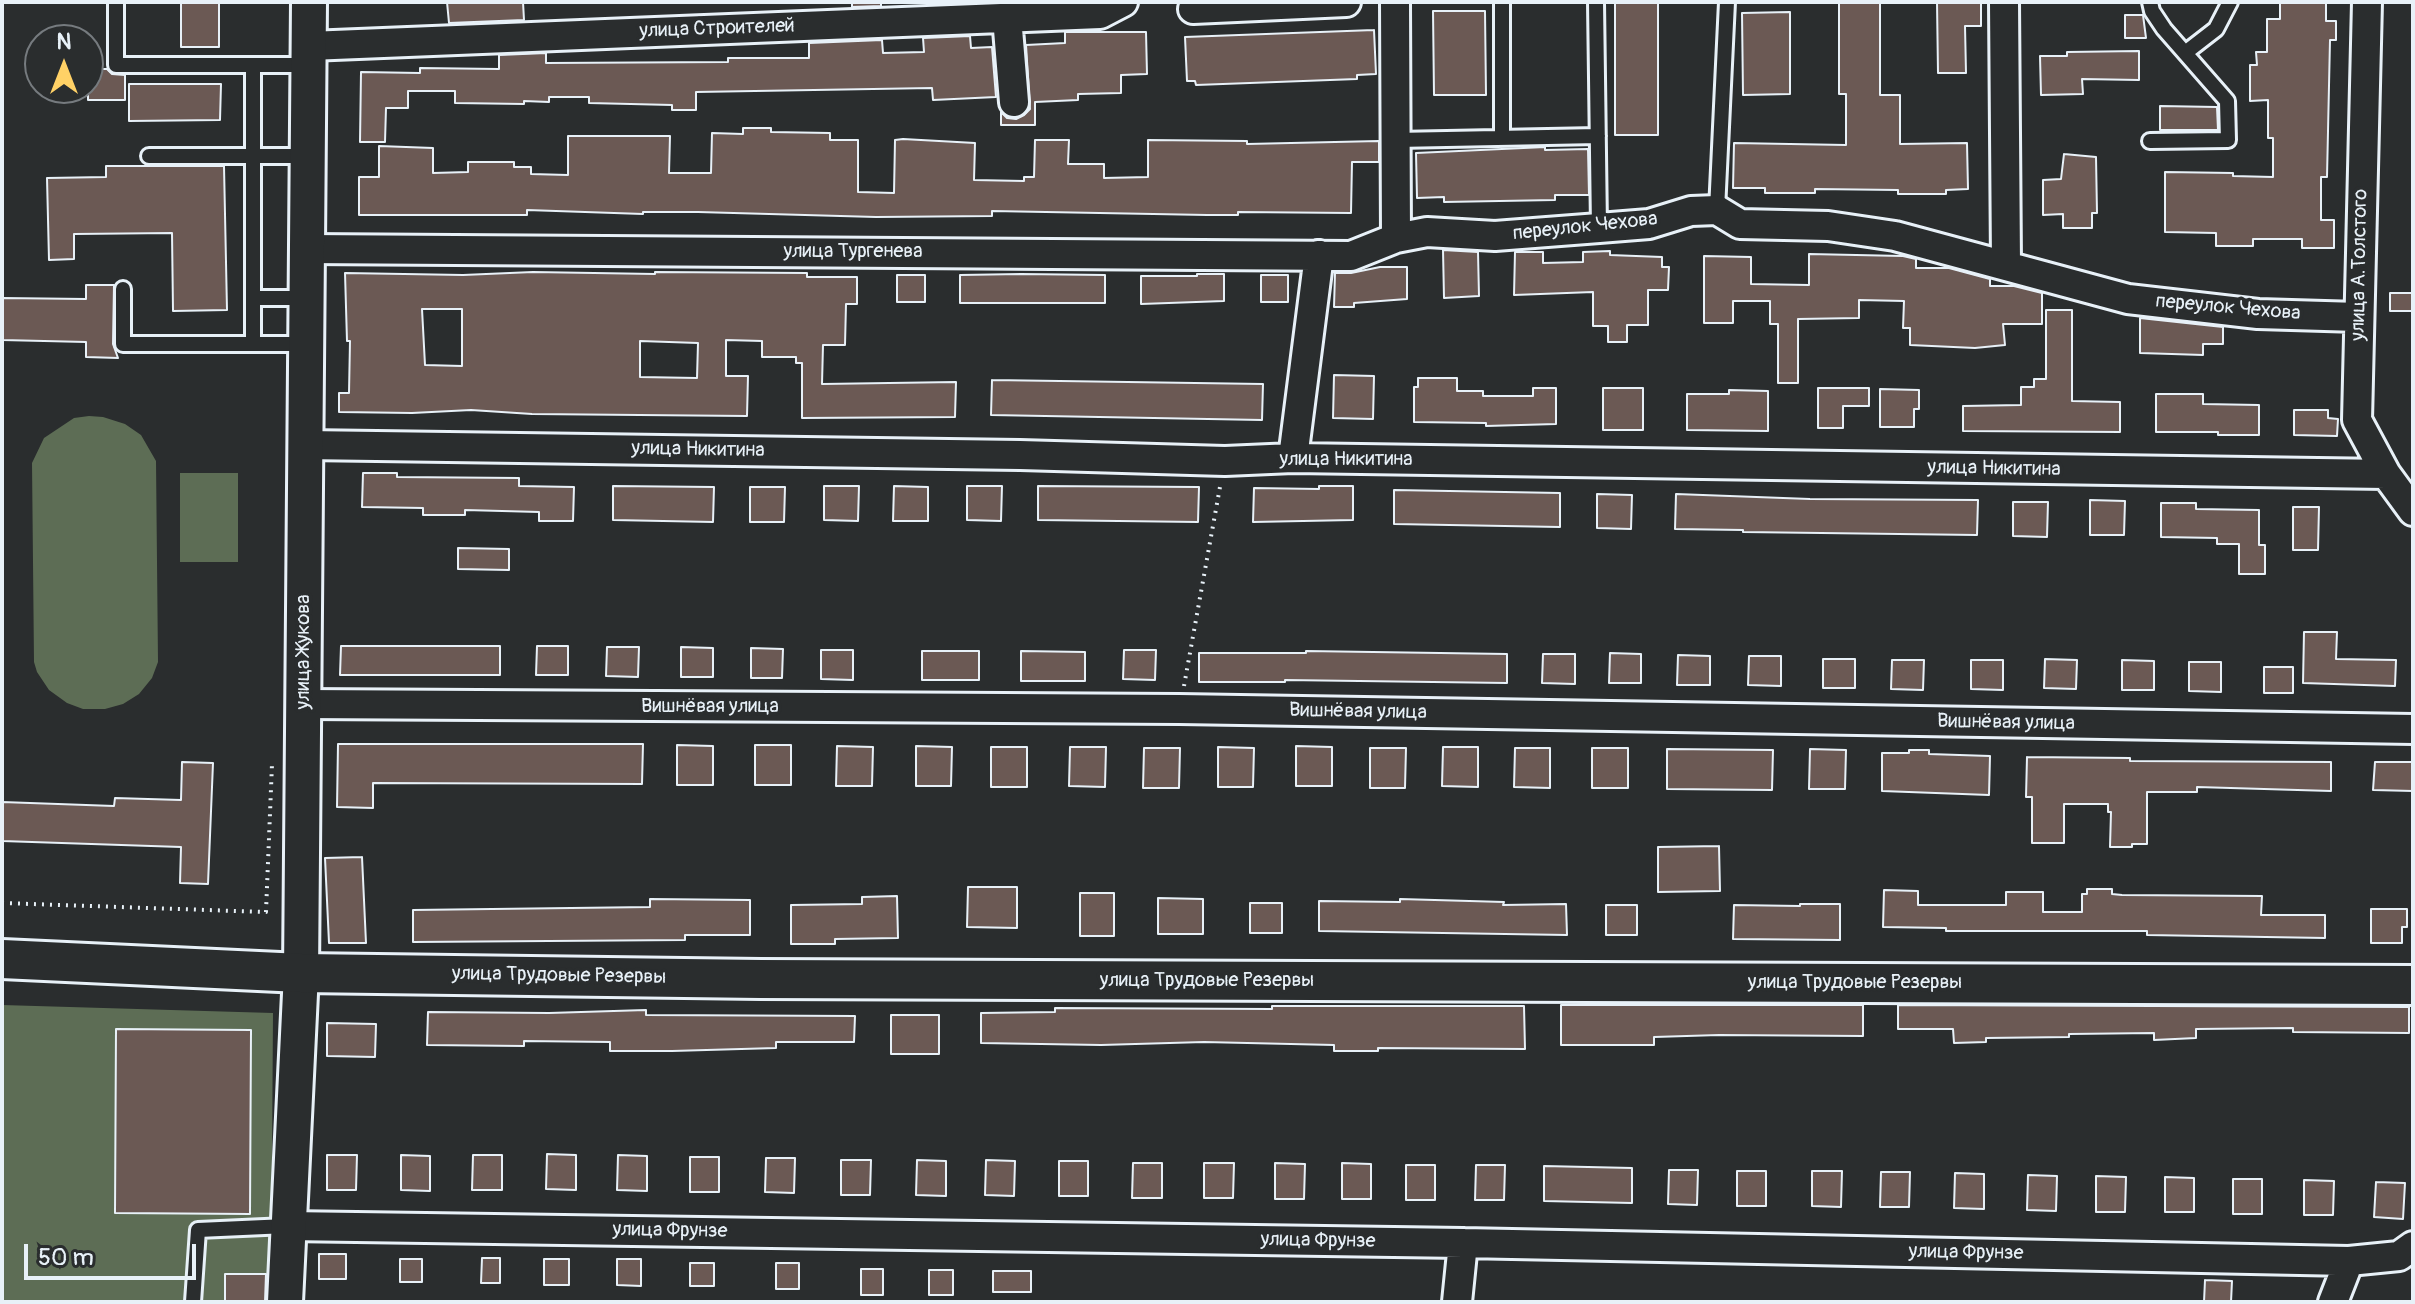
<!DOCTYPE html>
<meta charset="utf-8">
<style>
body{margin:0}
#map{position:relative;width:2415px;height:1304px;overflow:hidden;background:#2a2d2e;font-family:Pangolin,sans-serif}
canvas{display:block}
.frame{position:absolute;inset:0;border:4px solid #e8f1f8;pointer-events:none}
.north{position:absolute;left:24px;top:24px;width:80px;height:80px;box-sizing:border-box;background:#2a2d2e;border:2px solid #767b7f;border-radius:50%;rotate:0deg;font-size:22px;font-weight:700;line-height:32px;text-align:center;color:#e8f1f8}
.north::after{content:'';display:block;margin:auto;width:28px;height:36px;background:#ffd166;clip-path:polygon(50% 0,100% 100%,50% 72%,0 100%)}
.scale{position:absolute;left:24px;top:1244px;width:172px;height:36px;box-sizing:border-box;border:4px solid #e8f1f8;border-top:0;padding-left:10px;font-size:24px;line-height:28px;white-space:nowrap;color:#e8f1f8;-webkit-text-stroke:6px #2a2d2e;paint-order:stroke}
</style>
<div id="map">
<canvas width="2415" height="1304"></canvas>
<div class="frame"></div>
<div class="north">N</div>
<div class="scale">50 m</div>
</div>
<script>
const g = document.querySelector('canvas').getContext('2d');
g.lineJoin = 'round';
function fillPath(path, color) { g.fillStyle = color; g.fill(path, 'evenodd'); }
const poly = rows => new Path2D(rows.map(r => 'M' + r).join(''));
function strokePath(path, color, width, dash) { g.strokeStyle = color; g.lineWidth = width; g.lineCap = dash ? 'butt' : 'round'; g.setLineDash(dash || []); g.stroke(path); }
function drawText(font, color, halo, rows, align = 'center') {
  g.font = font + ' Pangolin,sans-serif'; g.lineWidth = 7; g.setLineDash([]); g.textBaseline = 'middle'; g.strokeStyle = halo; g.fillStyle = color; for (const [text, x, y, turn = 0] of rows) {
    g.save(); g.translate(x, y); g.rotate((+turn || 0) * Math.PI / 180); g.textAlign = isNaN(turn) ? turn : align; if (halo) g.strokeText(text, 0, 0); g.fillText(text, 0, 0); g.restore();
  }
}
fillPath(poly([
 [89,416,103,417,125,424,141,435,156,461,158,662,152,678,139,694,123,704,105,709,83,709,67,703,49,690,37,672,34,662,32,463,44,438,74,418],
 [180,473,238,473,238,562,180,562],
 [2,1005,273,1013,271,1302,2,1302]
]), '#5d6d55');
const building = poly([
 [181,2,219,2,219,47,181,47,181,2],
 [447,2,523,2,524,20,449,23,447,2],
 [852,2,881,2,881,6,852,7,852,2],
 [1615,2,1658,2,1658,135,1615,135,1615,2],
 [1839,2,1880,2,1880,95,1900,95,1900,144,1967,143,1968,189,1946,190,1946,194,1898,194,1898,190,1815,189,1815,193,1765,193,1765,188,1733,188,1734,143,1846,145,1846,94,1839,94,1839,2],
 [1937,2,1981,2,1981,26,1965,26,1966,73,1938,73,1937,2],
 [2280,2,2326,2,2326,21,2336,21,2336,40,2330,40,2327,177,2321,177,2321,220,2334,220,2334,248,2302,248,2302,239,2253,239,2253,246,2216,246,2216,233,2165,232,2165,172,2233,173,2233,176,2273,177,2273,138,2268,138,2268,100,2250,101,2250,65,2257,65,2256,52,2267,52,2267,19,2280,19,2280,2],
 [1433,11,1485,11,1486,95,1434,95,1433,11],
 [1790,12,1790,94,1743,95,1742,13,1790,12],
 [2125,15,2143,15,2146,38,2125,38,2125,15],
 [1374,30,1376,74,1357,75,1357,79,1196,85,1195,81,1187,81,1185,37,1374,30],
 [1065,32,1146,32,1147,74,1121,75,1121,93,1078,94,1078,100,1035,102,1035,125,1001,125,1001,112,1007,118,1016,119,1024,115,1030,109,1026,45,1065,43,1065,32],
 [970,36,971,48,992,47,996,97,933,100,932,88,696,92,696,110,672,110,672,105,589,103,589,97,549,97,549,102,524,101,524,104,455,103,455,91,408,91,408,108,386,108,385,142,360,142,361,72,420,73,420,68,499,69,499,55,546,53,546,63,728,62,728,58,809,58,809,43,882,40,883,53,924,52,923,38,970,36],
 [2139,51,2139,80,2082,79,2083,94,2041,95,2040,56,2067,56,2067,52,2139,51],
 [88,69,107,69,112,74,125,75,125,100,88,100,88,69],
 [129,84,221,84,220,120,129,121,129,84],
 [2160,106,2217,107,2218,130,2160,130,2160,106],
 [743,128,771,128,771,132,830,133,830,140,858,140,858,192,894,193,895,140,903,139,975,143,974,180,1024,181,1024,177,1034,177,1035,140,1069,140,1068,164,1104,164,1104,178,1148,177,1148,140,1247,141,1247,144,1379,141,1379,162,1352,162,1351,213,1238,212,1238,215,1207,215,992,211,992,216,876,217,698,212,643,212,643,214,527,210,527,215,359,215,359,177,379,177,379,146,433,148,433,173,468,172,468,162,514,162,514,167,531,167,531,174,568,175,568,136,670,136,669,173,711,173,712,133,743,134,743,128],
 [1545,147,1545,150,1588,149,1589,195,1555,195,1555,200,1444,202,1444,197,1417,198,1416,153,1545,147],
 [2064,154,2096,157,2097,213,2092,213,2092,228,2063,228,2063,214,2043,215,2043,180,2061,179,2064,154],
 [106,166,224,166,227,310,173,311,172,233,74,234,74,259,49,260,47,178,106,177,106,166],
 [1443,250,1478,252,1479,296,1444,298,1443,250],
 [1610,251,1610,255,1662,257,1662,267,1669,267,1668,290,1648,290,1648,325,1627,325,1627,342,1608,342,1608,326,1593,326,1593,292,1514,295,1515,252,1543,252,1543,263,1583,262,1583,252,1610,251],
 [1809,254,1903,256,1916,259,1916,268,1949,268,1990,279,1990,286,2014,286,2042,293,2042,324,2003,324,2005,345,1975,348,1910,345,1910,328,1903,328,1904,301,1859,300,1859,318,1798,319,1798,383,1778,383,1778,324,1770,324,1770,301,1733,301,1733,323,1704,323,1704,256,1751,257,1751,284,1809,285,1809,254],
 [1380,267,1407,267,1407,299,1354,303,1354,307,1334,307,1335,273,1351,273,1380,267],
 [655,272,807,273,807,277,857,277,857,304,846,304,845,345,823,345,822,384,956,382,955,417,802,418,802,363,796,363,796,357,762,357,762,341,726,340,726,376,748,376,747,416,532,414,471,410,412,413,339,412,339,393,349,393,350,341,347,341,345,273,463,275,533,272,655,274,655,272],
 [422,309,462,309,462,366,425,365,422,309],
 [640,341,698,343,697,378,640,377,640,341],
 [1021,274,1105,275,1105,303,960,303,960,275,1021,274],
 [1197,274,1224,274,1224,301,1141,304,1141,276,1197,276,1197,274],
 [897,275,925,275,925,302,897,302,897,275],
 [1261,275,1288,275,1288,302,1261,302,1261,275],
 [86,285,114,285,113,344,118,358,86,357,86,342,2,340,2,298,86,299,86,285],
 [2390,293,2413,293,2413,311,2390,311,2390,293],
 [2046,310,2072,310,2072,401,2120,402,2120,432,1963,431,1963,406,2021,405,2021,387,2034,387,2034,379,2046,379,2046,310],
 [2140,318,2223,327,2223,344,2203,344,2203,355,2140,353,2140,318],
 [1334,375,1374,376,1373,419,1333,418,1334,375],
 [1418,378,1457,378,1457,391,1483,391,1483,396,1533,396,1533,388,1556,388,1556,424,1486,426,1486,423,1414,422,1414,387,1418,387,1418,378],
 [992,380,1263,384,1262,420,991,415,992,380],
 [1603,388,1643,388,1643,430,1603,430,1603,388],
 [1818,388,1869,388,1869,406,1843,406,1843,428,1818,428,1818,388],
 [1880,389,1919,390,1919,409,1914,409,1914,427,1880,427,1880,389],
 [1729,390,1768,391,1768,431,1687,430,1687,394,1729,394,1729,390],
 [2156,394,2203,394,2203,404,2259,405,2259,435,2218,435,2218,432,2156,432,2156,394],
 [2294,410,2328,410,2328,418,2338,419,2337,436,2294,435,2294,410],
 [363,473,397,473,397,477,519,478,519,486,574,487,573,521,539,521,539,512,465,510,465,515,423,515,423,508,362,507,363,473],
 [613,486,714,487,713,522,613,520,613,486],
 [824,486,859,486,858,521,824,520,824,486],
 [894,486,928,487,928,521,893,521,894,486],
 [967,486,1002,486,1001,521,967,520,967,486],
 [1038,486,1199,487,1198,522,1038,520,1038,486],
 [1319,486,1353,486,1353,520,1253,522,1254,488,1319,489,1319,486],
 [750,487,785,487,784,522,750,522,750,487],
 [1394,490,1560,493,1560,527,1394,524,1394,490],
 [1597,494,1632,495,1631,529,1597,528,1597,494],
 [1676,494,1810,499,1978,500,1977,535,1743,532,1743,530,1675,529,1676,494],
 [2090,500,2125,501,2124,535,2090,535,2090,500],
 [2013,502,2048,502,2047,537,2013,536,2013,502],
 [2161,503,2196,503,2196,509,2259,510,2259,545,2265,545,2265,574,2239,574,2239,544,2217,544,2217,538,2161,537,2161,503],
 [2293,507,2319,507,2318,550,2293,550,2293,507],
 [458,548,509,549,509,570,458,569,458,548],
 [2304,632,2337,632,2336,659,2396,660,2395,686,2303,683,2304,632],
 [341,646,500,646,500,675,340,675,341,646],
 [537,646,568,646,568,675,536,675,537,646],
 [607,647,639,647,638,677,606,676,607,647],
 [681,647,713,648,713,677,681,677,681,647],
 [751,648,783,649,782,678,751,678,751,648],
 [821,650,853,650,853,680,821,679,821,650],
 [1124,650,1156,650,1155,680,1123,679,1124,650],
 [922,651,979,651,979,680,922,680,922,651],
 [1021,651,1085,652,1085,681,1021,681,1021,651],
 [1306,651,1507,654,1507,683,1285,680,1285,682,1199,682,1199,653,1306,653,1306,651],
 [1610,653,1641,654,1641,683,1609,683,1610,653],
 [1543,654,1575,654,1575,684,1542,683,1543,654],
 [1678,655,1710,656,1710,685,1677,685,1678,655],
 [1749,656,1781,656,1781,686,1748,685,1749,656],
 [1823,659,1855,659,1855,688,1823,688,1823,659],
 [2045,659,2077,660,2076,689,2044,688,2045,659],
 [1892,660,1924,660,1923,690,1891,689,1892,660],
 [1971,660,2003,660,2003,690,1971,689,1971,660],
 [2122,660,2154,661,2154,690,2122,690,2122,660],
 [2189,662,2221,662,2221,692,2189,691,2189,662],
 [2264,667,2293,667,2293,693,2264,693,2264,667],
 [338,744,643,744,642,784,373,783,373,808,337,807,338,744],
 [677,745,713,746,713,785,677,785,677,745],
 [755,745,791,745,791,785,755,785,755,745],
 [837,746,873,747,872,786,836,786,837,746],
 [916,746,952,747,951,786,916,786,916,746],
 [1296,746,1332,747,1332,786,1296,786,1296,746],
 [991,747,1027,747,1027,787,991,787,991,747],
 [1070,747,1106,747,1105,787,1069,786,1070,747],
 [1218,747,1254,748,1253,787,1218,787,1218,747],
 [1443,747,1478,747,1478,787,1442,786,1443,747],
 [1144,748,1180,748,1179,788,1143,788,1144,748],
 [1370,748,1406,748,1405,788,1370,788,1370,748],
 [1515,748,1550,748,1550,788,1514,787,1515,748],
 [1592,748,1628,748,1628,788,1592,788,1592,748],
 [1667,749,1773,750,1772,790,1667,789,1667,749],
 [1810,749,1846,750,1845,789,1809,789,1810,749],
 [1909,750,1929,750,1929,754,1990,756,1989,795,1882,791,1882,753,1909,753,1909,750],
 [2027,757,2130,758,2130,761,2331,762,2331,791,2197,787,2197,792,2147,792,2147,844,2132,844,2132,847,2110,847,2111,812,2108,812,2108,804,2064,804,2064,843,2032,843,2032,797,2026,797,2027,757],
 [182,762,213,763,208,884,180,883,181,847,2,841,2,802,114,806,115,798,181,800,182,762],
 [2375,762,2413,762,2413,791,2373,790,2375,762],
 [1719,846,1720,891,1658,892,1658,847,1719,846],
 [362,857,366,943,329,943,325,858,362,857],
 [968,887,1017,887,1017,928,967,927,968,887],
 [2087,889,2112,889,2112,894,2122,895,2262,896,2261,915,2325,915,2325,938,2147,935,2147,931,1946,931,1946,928,1883,927,1884,890,1918,891,1918,905,2006,905,2006,892,2043,892,2043,912,2082,912,2082,894,2087,894,2087,889],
 [1080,893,1114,893,1114,936,1080,936,1080,893],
 [897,896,898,938,835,939,835,944,791,944,791,905,862,904,862,897,897,896],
 [1158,898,1203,899,1203,934,1158,934,1158,898],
 [650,899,750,900,750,935,685,935,685,940,413,942,413,910,650,907,650,899],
 [1400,899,1504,902,1503,905,1566,904,1567,935,1319,931,1319,901,1400,902,1400,899],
 [1250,903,1282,903,1282,933,1250,933,1250,903],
 [1800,904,1840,904,1840,940,1733,939,1734,905,1800,906,1800,904],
 [1606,905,1637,905,1637,935,1606,935,1606,905],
 [2371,909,2407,909,2407,927,2402,927,2402,943,2371,943,2371,909],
 [1561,1005,1863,1005,1863,1036,1719,1035,1654,1037,1654,1045,1561,1045,1561,1005],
 [1898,1005,2409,1007,2409,1033,2293,1032,2293,1028,2196,1029,2196,1038,2154,1040,2154,1033,2069,1034,2069,1037,1986,1038,1986,1042,1954,1043,1953,1029,1898,1029,1898,1005],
 [1272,1006,1524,1006,1525,1049,1378,1048,1378,1051,1334,1051,1334,1045,1204,1042,1101,1045,981,1043,981,1013,1055,1012,1055,1008,1272,1009,1272,1006],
 [646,1010,646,1015,855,1016,854,1042,776,1042,776,1048,672,1051,610,1051,610,1042,524,1041,524,1046,427,1045,428,1012,549,1013,646,1010],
 [891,1015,939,1015,939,1054,891,1054,891,1015],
 [327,1023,376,1024,375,1057,327,1056,327,1023],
 [116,1029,251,1030,250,1214,115,1213,116,1029],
 [547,1154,576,1155,576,1190,546,1189,547,1154],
 [327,1155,357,1155,356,1190,327,1190,327,1155],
 [401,1155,430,1156,430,1191,401,1190,401,1155],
 [473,1155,502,1155,502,1190,472,1190,473,1155],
 [618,1155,647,1156,647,1191,617,1190,618,1155],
 [690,1157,719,1157,719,1192,690,1192,690,1157],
 [766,1158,795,1158,794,1193,765,1192,766,1158],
 [841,1160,871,1160,870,1195,841,1195,841,1160],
 [917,1160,946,1161,946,1196,916,1195,917,1160],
 [986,1160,1015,1161,1014,1196,985,1195,986,1160],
 [1059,1161,1088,1161,1088,1196,1059,1196,1059,1161],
 [1133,1163,1162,1163,1162,1198,1132,1198,1133,1163],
 [1204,1163,1234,1163,1233,1198,1204,1198,1204,1163],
 [1275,1163,1305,1164,1304,1199,1275,1199,1275,1163],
 [1342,1163,1371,1164,1371,1199,1342,1199,1342,1163],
 [1406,1165,1435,1165,1435,1200,1406,1200,1406,1165],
 [1476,1165,1505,1165,1504,1200,1475,1200,1476,1165],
 [1544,1166,1632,1168,1632,1203,1544,1201,1544,1166],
 [1669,1170,1698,1170,1697,1205,1668,1204,1669,1170],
 [1737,1171,1766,1171,1766,1206,1737,1206,1737,1171],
 [1812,1171,1842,1171,1841,1207,1812,1206,1812,1171],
 [1881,1172,1910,1172,1909,1207,1880,1207,1881,1172],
 [1955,1173,1984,1174,1984,1209,1954,1208,1955,1173],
 [2028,1175,2057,1176,2056,1211,2027,1210,2028,1175],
 [2096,1176,2126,1177,2125,1212,2096,1212,2096,1176],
 [2165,1177,2194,1178,2194,1212,2165,1212,2165,1177],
 [2233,1179,2262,1179,2262,1214,2233,1214,2233,1179],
 [2304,1180,2334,1181,2333,1215,2304,1215,2304,1180],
 [2376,1182,2405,1183,2403,1219,2374,1217,2376,1182],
 [319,1254,346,1254,346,1279,319,1279,319,1254],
 [482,1258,500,1258,500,1283,481,1283,482,1258],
 [400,1259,422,1259,422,1282,400,1282,400,1259],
 [544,1259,569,1259,569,1285,544,1285,544,1259],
 [617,1259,641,1259,641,1286,617,1285,617,1259],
 [690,1263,714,1263,714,1286,690,1286,690,1263],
 [776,1263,799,1263,799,1289,776,1289,776,1263],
 [861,1269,883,1269,883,1295,861,1295,861,1269],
 [929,1270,953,1270,953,1295,929,1295,929,1270],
 [993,1271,1031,1271,1031,1292,993,1292,993,1271],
 [225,1274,266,1274,265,1302,225,1302,225,1274],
 [2205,1280,2232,1281,2231,1302,2204,1302,2205,1280]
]);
fillPath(building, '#6b5954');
strokePath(building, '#e8f1f8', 2);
const service = poly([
 [1502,2,1502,136],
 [1596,2,1599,228],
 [2150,2,2152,11,2164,29,2227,101,2228,140,2150,141],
 [116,4,116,65,308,65],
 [2185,53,2216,29,2230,2],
 [253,65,253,344],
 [1396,140,1598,136],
 [149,156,307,156],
 [1717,210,1727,2],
 [123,289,123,344,305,344],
 [253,298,306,298],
 [193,1302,198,1230,287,1226]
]);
const minor = poly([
 [1395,2,1396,238],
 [2004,2,2006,264],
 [2367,2,2357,420,2386,474,2413,511],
 [1193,9,1346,2],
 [1007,17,1014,102],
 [309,46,1100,14,1123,2],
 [306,249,1351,256,1396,238,1427,232,1495,236,1599,228,1649,224,1691,211,1717,210,1740,224,1828,226,1895,236,2128,299,2258,314,2358,317],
 [305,445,1020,455,1225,461,1293,458,2386,474],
 [1293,458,1319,255],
 [303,704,1179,709,2413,729],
 [287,1226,1463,1243,2349,1261,2399,1256,2413,1246],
 [1457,1302,1463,1243],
 [2333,1302,2349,1261]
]);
const tertiary = poly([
 [285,1302,301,973,309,2]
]);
const secondary = poly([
 [2,959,301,973,761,979,2413,985]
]);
strokePath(service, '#e8f1f8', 20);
strokePath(minor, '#e8f1f8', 34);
strokePath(tertiary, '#e8f1f8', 40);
strokePath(secondary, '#e8f1f8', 44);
strokePath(poly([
 [1184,686,1220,487],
 [2,903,266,912,272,764]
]), '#e8f1f8', 4, [2, 6]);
strokePath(service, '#2a2d2e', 14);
strokePath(minor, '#2a2d2e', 28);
strokePath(tertiary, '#2a2d2e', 34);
strokePath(secondary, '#2a2d2e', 38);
drawText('20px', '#e8f1f8', '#2a2d2e', [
 ["улица Строителей",717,29,-2],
 ["переулок Чехова",1585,227,-6],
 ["улица Тургенева",853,252],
 ["улица А.Толстого",2360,265,-89],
 ["переулок Чехова",2228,308,5],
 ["улица Никитина",698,450,1],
 ["улица Никитина",1346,460],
 ["улица Никитина",1994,469,1],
 ["улица Жукова",304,652,-90],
 ["Вишнёвая улица",710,707],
 ["Вишнёвая улица",1358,712,1],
 ["Вишнёвая улица",2006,723,1],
 ["улица Трудовые Резервы",559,976,1],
 ["улица Трудовые Резервы",1207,981],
 ["улица Трудовые Резервы",1855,983],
 ["улица Фрунзе",670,1231,1],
 ["улица Фрунзе",1318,1241,1],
 ["улица Фрунзе",1966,1253,1]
]);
</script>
